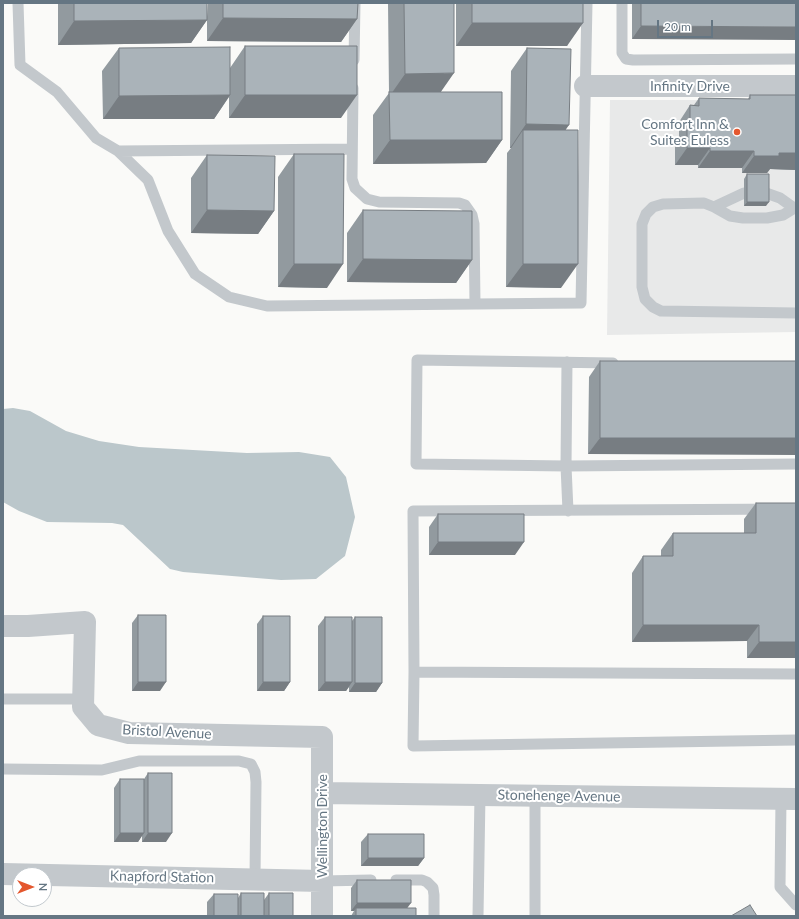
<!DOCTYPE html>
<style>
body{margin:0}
#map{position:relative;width:799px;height:919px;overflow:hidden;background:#fafaf8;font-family:Lato,sans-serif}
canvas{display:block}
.frame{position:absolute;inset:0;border:4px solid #657683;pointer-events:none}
.north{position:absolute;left:12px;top:867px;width:40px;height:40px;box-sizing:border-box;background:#fff;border:1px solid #c1c8cd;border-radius:50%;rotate:90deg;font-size:11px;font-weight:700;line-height:16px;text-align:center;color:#657683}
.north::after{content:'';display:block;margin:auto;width:14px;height:18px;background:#e4572e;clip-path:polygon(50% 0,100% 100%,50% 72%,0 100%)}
.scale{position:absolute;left:657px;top:20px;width:56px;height:18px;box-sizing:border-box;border:2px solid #657683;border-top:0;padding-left:5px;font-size:12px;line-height:14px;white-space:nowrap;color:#657683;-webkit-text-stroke:3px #fff;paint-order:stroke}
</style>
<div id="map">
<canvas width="799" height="919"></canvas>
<div class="frame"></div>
<div class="north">N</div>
<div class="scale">20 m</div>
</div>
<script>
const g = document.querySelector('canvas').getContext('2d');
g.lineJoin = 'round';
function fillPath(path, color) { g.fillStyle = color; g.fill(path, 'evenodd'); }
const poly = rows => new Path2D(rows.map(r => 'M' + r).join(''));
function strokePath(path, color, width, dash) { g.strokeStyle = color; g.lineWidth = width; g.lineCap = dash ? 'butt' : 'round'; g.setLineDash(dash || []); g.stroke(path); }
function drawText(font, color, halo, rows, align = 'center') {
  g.font = font + ' Lato,sans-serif'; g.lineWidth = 4; g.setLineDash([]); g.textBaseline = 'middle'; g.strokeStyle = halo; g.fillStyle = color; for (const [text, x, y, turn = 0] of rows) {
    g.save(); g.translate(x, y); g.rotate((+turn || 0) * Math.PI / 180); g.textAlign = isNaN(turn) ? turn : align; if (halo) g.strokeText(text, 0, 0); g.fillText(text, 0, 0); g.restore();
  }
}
fillPath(poly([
 [610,100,796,100,796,332,607,335]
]), '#e8e9e9');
fillPath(poly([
 [13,408,30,411,66,431,99,441,139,447,247,453,299,452,330,457,346,477,355,517,345,556,316,579,281,580,183,572,170,569,123,525,112,523,47,522,19,511,3,502,3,409]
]), '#bbc7cb');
strokePath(poly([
 [18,3,20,65,57,92,96,138,118,151,148,180,168,231,195,274,229,297,267,306,581,303,587,3],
 [622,3,622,53,626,59,633,60,796,59],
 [354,60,355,3],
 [353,88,352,179,355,188,367,199,379,202,459,203,465,205,472,215,474,224,475,304],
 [118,151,352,149],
 [766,193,780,198,794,208],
 [714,207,744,193],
 [796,207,783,215,767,218,743,218,730,216,714,207,704,203,663,204,653,207,646,214,642,224,642,287,645,299,653,307,661,311,796,313],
 [567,362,566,466,568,511],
 [613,363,417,360,416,464,566,466,796,464],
 [414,672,413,511,796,509],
 [796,674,414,672,413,746,796,740],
 [3,699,83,699],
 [3,769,102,770,139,761,239,761,251,764,255,772,256,782,255,879],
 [535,796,535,916],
 [781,799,780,887,796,905],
 [396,880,422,880,427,882,433,888,434,895,434,916],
 [322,881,371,880],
 [478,916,480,795]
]), '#c3c8cc', 11);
strokePath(poly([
 [585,86,796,86],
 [3,626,28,626,85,622,83,707,98,725,129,733,322,737,322,916],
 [322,793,796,799],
 [3,874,322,881]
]), '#c3c8cc', 22);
fillPath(poly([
 [58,3,207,3,207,17,208,3,358,3,357,19,341,42,207,41,207,20,191,43,58,45],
 [388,3,454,3,441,92,502,140,486,163,373,164,373,115,389,93],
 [456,3,583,3,567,46,456,46],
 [632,3,796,3,632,39],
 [245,46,341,118,229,118,229,97,214,119,103,119,102,71,119,48,230,68],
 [527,48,566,130,561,288,506,287,507,153,511,148,510,148,511,71],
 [750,95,796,95,796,170,770,169,767,173,742,173,742,168,698,168,698,165,675,165,675,142,679,138,679,122,690,105,694,105,699,98,748,99],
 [294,154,327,288,278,287,278,177],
 [207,155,274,211,258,234,191,233,191,178],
 [747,174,766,206,744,206,744,179],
 [363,210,472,260,456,283,347,282,347,233],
 [600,361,796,361,588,454,589,377],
 [756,503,796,503,796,658,747,658,747,641,632,642,632,573,643,556,661,556,661,550,673,533,744,533,744,519],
 [438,514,515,555,429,555,429,527],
 [138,615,160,691,132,691,132,623],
 [263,616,290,682,284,691,257,691,257,624],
 [325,617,352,621,355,617,382,683,376,692,349,692,349,687,346,691,318,691,318,626],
 [148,773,166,842,142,842,142,835,138,842,114,842,114,788,120,779,144,779],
 [368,834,424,858,418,866,361,866,361,842],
 [357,880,408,908,416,916,351,916,354,911,351,911,351,888],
 [241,893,264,900,269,893,293,916,207,916,207,902,214,894,238,898]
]), '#929a9f');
fillPath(poly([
 [223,18,357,19,341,42,207,41],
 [207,20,191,43,58,45,74,21],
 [472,23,583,23,567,46,456,46],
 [641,26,796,27,796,40,632,39],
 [454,73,438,96,389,97,405,74],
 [230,95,214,119,103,119,119,96],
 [245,95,357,95,341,118,229,118],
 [526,124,569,125,553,148,523,130,511,148,510,148],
 [390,140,502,140,486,163,373,164],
 [687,148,710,148,698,165,675,165],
 [710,151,754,151,742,168,698,168],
 [779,153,796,153,796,170,770,169,767,173,742,173,754,156],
 [747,202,769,202,766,206,744,206],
 [207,210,274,211,258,234,191,233],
 [363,259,472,260,456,283,347,282],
 [294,264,343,264,327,288,278,287],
 [523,264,578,264,561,288,506,287],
 [600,438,796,438,796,455,588,454],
 [438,542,524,542,515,555,429,555],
 [643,625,759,625,747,641,632,642],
 [759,642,796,642,796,658,747,658],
 [138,682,166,682,160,691,132,691],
 [263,682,290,682,284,691,257,691],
 [325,682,352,682,346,691,318,691],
 [355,683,382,683,376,692,349,692],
 [120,833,144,833,138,842,114,842],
 [148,833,172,833,166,842,142,842],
 [368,858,424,858,418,866,361,866],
 [357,903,411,903,405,911,356,908,354,911,351,911]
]), '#777d82');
const building = poly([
 [74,3,207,3,207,20,74,21,74,3],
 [223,3,358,3,357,19,223,18,223,3],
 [404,3,454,3,454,73,405,74,404,3],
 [472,3,583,3,583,23,472,23,472,3],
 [641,3,796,3,796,27,641,26,641,3],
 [245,46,357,46,357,95,245,95,245,46],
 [230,47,230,95,119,96,119,48,230,47],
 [527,48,571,49,569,125,526,124,527,48],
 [389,92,502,92,502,140,390,140,389,92],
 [750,95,796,95,796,153,779,153,779,156,754,156,754,151,710,151,710,148,687,148,687,126,690,126,690,105,699,106,699,98,750,99,750,95],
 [523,130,578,130,578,264,523,264,523,130],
 [294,154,344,154,343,264,294,264,294,154],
 [207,155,275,156,274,211,207,210,207,155],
 [747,174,769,174,769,202,747,202,747,174],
 [363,210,472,211,472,260,363,259,363,210],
 [600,361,796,361,796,438,600,438,600,361],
 [756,503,796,503,796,642,759,642,759,625,643,625,643,556,673,556,673,533,756,533,756,503],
 [438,514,524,514,524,542,438,542,438,514],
 [138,615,166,615,166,682,138,682,138,615],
 [263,616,290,616,290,682,263,682,263,616],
 [325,617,352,617,352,682,325,682,325,617],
 [355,617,382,617,382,683,355,683,355,617],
 [148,773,172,773,172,833,148,833,148,773],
 [120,779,144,779,144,833,120,833,120,779],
 [368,834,424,834,424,858,368,858,368,834],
 [357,880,411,880,411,903,357,903,357,880],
 [241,893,264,893,264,916,241,916,241,893],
 [269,893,293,893,293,916,269,916,269,893],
 [214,894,238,894,238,916,214,916,214,894],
 [750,905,757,916,731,916,750,905],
 [356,908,416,908,416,916,356,916,356,908]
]);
fillPath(building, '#aab3b9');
strokePath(building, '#777d82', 1);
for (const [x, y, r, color] of [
 [737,132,4,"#e4572e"]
]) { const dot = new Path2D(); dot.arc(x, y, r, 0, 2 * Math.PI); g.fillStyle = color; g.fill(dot); strokePath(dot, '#fff', 1.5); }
drawText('14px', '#657683', '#fff', [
 ["Infinity Drive",690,86],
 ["Bristol Avenue",167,732,3],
 ["Stonehenge Avenue",559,796,1],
 ["Wellington Drive",322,826,-90],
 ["Knapford Station",162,877,1]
]);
drawText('14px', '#657683', '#fff', [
 ["Comfort Inn &",729,124],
 ["Suites Euless",729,140]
], 'right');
</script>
